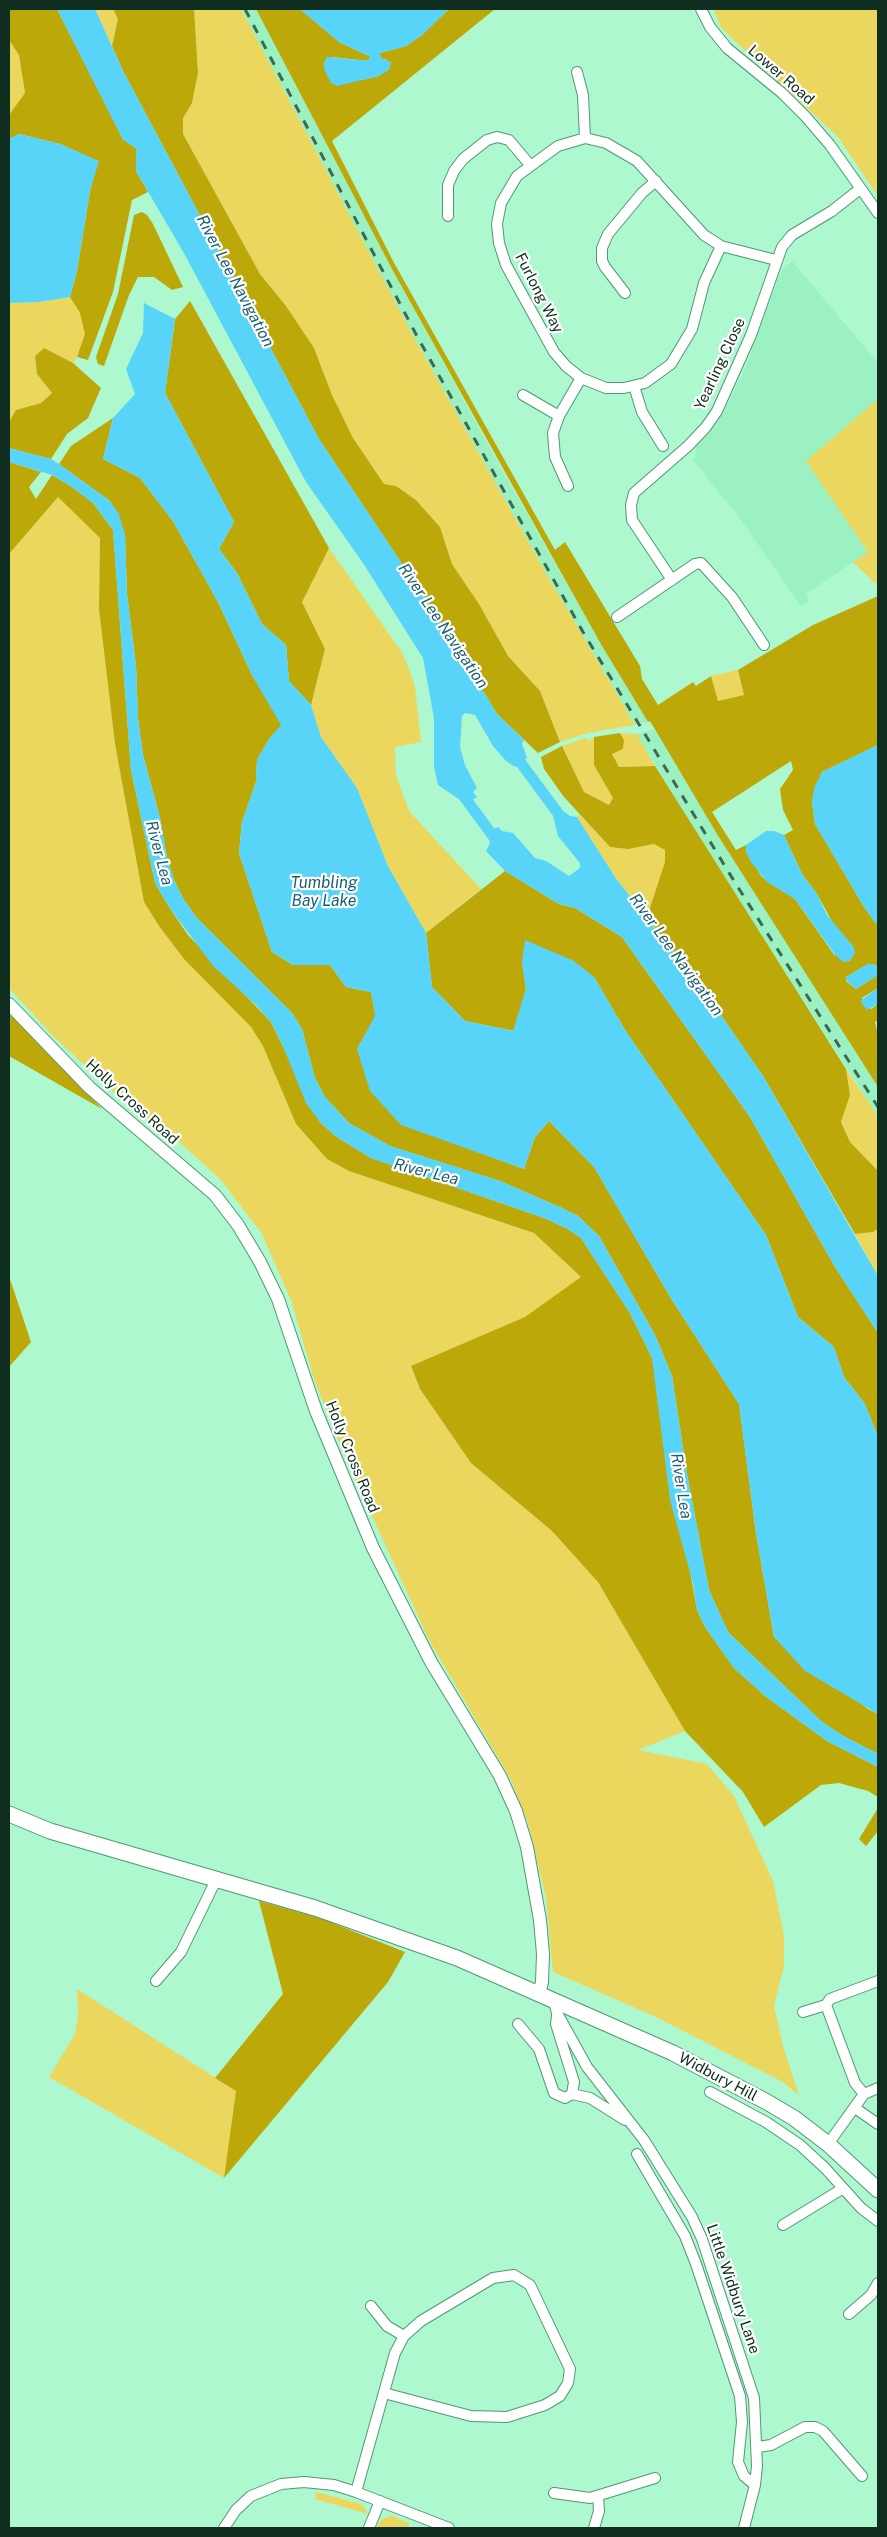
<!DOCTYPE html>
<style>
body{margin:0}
#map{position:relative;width:887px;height:2537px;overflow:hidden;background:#adf8cf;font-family:"Public Sans",sans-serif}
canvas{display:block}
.frame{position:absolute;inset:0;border:10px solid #0f2e1f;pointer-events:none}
</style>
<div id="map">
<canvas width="887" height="2537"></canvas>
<div class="frame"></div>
</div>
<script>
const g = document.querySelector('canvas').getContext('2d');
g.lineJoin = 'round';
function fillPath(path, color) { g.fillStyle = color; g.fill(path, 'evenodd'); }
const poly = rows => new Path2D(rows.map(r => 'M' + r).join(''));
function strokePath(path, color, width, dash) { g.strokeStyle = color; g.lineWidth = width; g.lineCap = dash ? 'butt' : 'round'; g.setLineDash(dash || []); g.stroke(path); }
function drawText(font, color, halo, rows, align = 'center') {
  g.font = font + ' "Public Sans",sans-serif'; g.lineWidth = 4.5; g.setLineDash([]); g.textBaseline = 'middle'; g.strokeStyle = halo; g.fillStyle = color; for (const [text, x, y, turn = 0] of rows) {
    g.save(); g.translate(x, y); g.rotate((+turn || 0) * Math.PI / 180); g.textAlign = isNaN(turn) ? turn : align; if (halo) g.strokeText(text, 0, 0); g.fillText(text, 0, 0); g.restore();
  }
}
fillPath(poly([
 [241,9,256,9,360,208,488,445,602,646,648,722,635,725,543,568,412,334],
 [792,261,878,363,878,399,807,461,868,552,806,594,810,600,801,606,741,520,693,460,696,454,695,448,716,426,726,407,744,371,781,271],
 [654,729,690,789,878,1087,878,1116,692,827,637,734]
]), '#9cf1c3');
fillPath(poly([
 [95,9,113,9,118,19,112,46],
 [194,9,241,9,412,334,543,568,635,725,588,733,560,742,540,691,508,656,479,604,452,564,440,527,416,500,396,486,384,484,353,438,332,395,314,348,286,306,260,274,183,134,183,117,192,103,198,73],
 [713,9,878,9,878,196,838,137,722,29],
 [9,40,19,55,25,93,9,115],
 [70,297,80,313,86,334,77,357,73,363,44,348,35,356,37,374,52,393,41,403,16,410,9,422,9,303,39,302],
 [878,399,878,586,853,562,868,552,806,461],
 [58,496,100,538,99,609,115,744,144,902,159,926,184,959,251,1027,263,1046,296,1124,327,1159,349,1171,534,1233,582,1278,525,1317,411,1367,420,1389,471,1463,552,1531,598,1582,685,1731,638,1750,707,1764,734,1796,773,1881,784,1936,784,1966,774,2006,783,2046,799,2095,781,2081,654,2016,553,1972,546,1898,528,1823,511,1780,429,1640,349,1466,314,1379,291,1300,262,1234,221,1180,174,1137,122,1100,51,1034,9,988,9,554],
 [329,548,403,654,415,686,421,742,395,747,396,775,409,811,481,889,426,933,388,866,357,788,321,737,311,705,325,649,302,602],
 [738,670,744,695,718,701,711,676],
 [620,733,637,734,655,766,618,767,612,754,623,749,624,740],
 [594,737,594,765,613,798,609,805,584,792,562,746,586,738,589,741],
 [579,814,610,847,628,849,654,844,665,850,666,862,647,917,615,877,577,817],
 [846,1069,878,1116,878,1171,850,1142,841,1122,850,1095],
 [878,1229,878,1276,855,1234,873,1232],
 [77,1989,236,2091,224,2178,49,2077,75,2034,78,2015],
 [316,2492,358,2503,363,2505,368,2514,315,2499],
 [390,2516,393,2516,410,2524,407,2528,376,2528,381,2520]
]), '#ebd75d');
fillPath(poly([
 [9,9,57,9,123,139,136,148,136,171,148,192,132,200,113,292,88,360,77,357,85,334,80,313,70,297,77,271,90,191,98,161,60,144,19,134,9,139,9,115,25,93,19,55,9,40],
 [113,9,194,9,198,73,192,103,183,118,183,134,260,274,286,306,314,348,332,395,353,438,384,484,396,486,416,500,440,527,452,564,479,604,508,656,540,691,560,742,538,753,497,714,444,627,319,439,123,71,112,46,118,19],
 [256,9,300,9,339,42,371,57,368,60,359,60,332,57,362,80,379,76,387,60,380,58,380,53,406,46,422,35,449,9,495,9,332,141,393,261,555,550,565,542,640,666,642,679,658,705,693,682,696,686,711,676,718,701,744,695,738,670,813,625,878,596,878,745,822,772,812,802,815,824,864,907,878,926,878,968,874,964,868,964,846,977,846,981,856,989,878,975,878,988,862,998,871,1009,878,1004,878,1020,875,1022,878,1035,878,1087,717,834,650,721,648,722,602,646,392,269],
 [791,761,793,770,780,789,783,810,793,830,784,835,802,874,817,894,835,927,835,956,795,899,762,877,746,852,746,845,736,850,712,812],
 [142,212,147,215,153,224,183,287,172,290,154,277,138,277,129,295,104,366,98,364,96,357,118,294,134,215],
 [190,301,329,548,302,602,325,649,311,705,289,681,286,645,262,624,237,573,219,549,234,522,165,393,175,319],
 [44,348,73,363,101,388,88,418,67,434,51,459,9,448,9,422,16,410,41,403,52,393,37,374,35,356],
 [113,418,103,459,140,478,173,521,218,602,252,675,282,725,269,739,257,760,256,782,242,822,239,853,272,952,293,965,330,965,346,987,371,992,376,1016,357,1049,472,1150,524,1169,535,1137,549,1121,594,1167,672,1300,739,1404,756,1533,774,1637,868,1709,878,1714,878,1754,843,1736,821,1721,728,1632,709,1590,687,1474,672,1376,655,1335,599,1236,578,1216,562,1208,500,1181,390,1146,349,1123,325,1097,315,1078,302,1029,292,1013,197,918,184,900,174,880,167,858,160,818,143,755,138,718,136,666,127,594,125,535,110,501,59,464,71,446],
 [9,462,41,472,29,487,36,499,52,475,72,487,93,503,113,530,131,770,155,883,169,907,188,935,271,1022,320,1122,335,1136,371,1158,544,1218,566,1228,581,1238,630,1313,652,1358,697,1610,705,1627,734,1668,765,1696,827,1741,878,1767,878,1797,868,1791,839,1783,821,1785,764,1827,743,1792,685,1731,598,1582,552,1531,471,1463,420,1389,411,1366,525,1317,581,1277,534,1233,349,1171,327,1159,296,1124,263,1046,251,1027,184,959,159,926,144,902,115,744,99,609,100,538,58,497,9,554],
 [620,733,624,740,623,749,612,754,619,767,655,766,846,1069,850,1095,841,1122,850,1142,878,1171,878,1229,873,1232,855,1234,763,1076,714,1005,647,917,665,862,665,850,654,844,628,849,610,847,564,797,544,769,541,757,562,746,584,792,609,805,613,798,594,765,594,737],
 [505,871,559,904,575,908,622,937,750,1117,835,1267,878,1333,878,1437,865,1404,844,1377,834,1347,798,1317,766,1235,625,1030,594,977,522,962,526,989,514,1031,465,1021,432,987,426,933],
 [11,1015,102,1109,9,1056,9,1018],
 [9,1276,31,1342,9,1367],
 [878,1808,878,1831,866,1846,859,1839],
 [259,1901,320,1918,405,1952,388,1982,224,2178,236,2091,215,2078,283,1994]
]), '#bda809');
fillPath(poly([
 [57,9,95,9,123,71,319,439,444,627,497,714,524,740,522,744,527,758,515,767,506,761,493,746,475,715,465,713,462,716,460,747,465,765,477,788,473,792,477,797,466,804,438,785,434,767,434,718,423,658,363,563,306,482,185,255,136,171,136,148,123,140],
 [300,9,449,9,422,35,406,46,380,53,381,58,391,62,389,70,379,76,337,86,331,83,324,69,324,62,327,57,359,60,368,60,371,57,339,42],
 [19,134,60,144,99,161,90,191,77,271,70,297,39,302,9,303,9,139],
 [144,303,175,319,165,393,234,522,219,549,237,573,262,624,286,645,289,681,311,705,321,737,357,788,388,866,426,933,432,987,465,1021,513,1031,526,989,522,962,525,940,574,961,594,977,625,1030,766,1235,798,1317,834,1347,844,1377,865,1404,878,1437,878,1714,805,1671,774,1637,756,1533,739,1404,672,1300,594,1167,549,1121,535,1137,524,1169,401,1125,370,1091,357,1049,375,1016,371,992,346,987,330,965,293,965,272,952,239,853,242,822,256,782,257,760,269,739,281,725,252,675,218,602,173,521,140,478,103,459,113,418,135,394,126,369,143,333],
 [9,448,51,459,59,464,110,501,119,514,125,535,127,594,136,666,138,718,143,755,160,818,167,858,174,880,184,900,197,918,292,1013,302,1029,315,1078,325,1097,349,1123,390,1146,500,1181,562,1208,578,1216,599,1236,655,1335,672,1376,687,1474,709,1590,728,1632,821,1721,843,1736,878,1754,878,1767,827,1741,765,1696,734,1668,705,1627,697,1610,693,1583,670,1500,652,1358,630,1313,581,1238,566,1228,544,1218,371,1158,335,1136,320,1122,306,1103,282,1044,271,1022,256,1005,213,966,169,907,155,883,131,770,113,530,93,503,72,487,52,475,9,462],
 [878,745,878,926,864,907,815,824,812,802,814,788,822,772],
 [532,773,555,806,550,809,528,777],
 [559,808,570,816,577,817,615,877,714,1005,763,1076,878,1276,878,1333,835,1267,750,1117,622,937,575,908,559,904,505,871,486,851,490,843,487,833,498,827,502,831,513,833,535,858,546,861,569,876,580,868,580,863,558,836,552,811],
 [766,831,774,831,784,835,802,874,817,894,827,915,853,946,855,953,850,961,843,962,836,956,795,899,767,882,751,862,746,852,746,845],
 [868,964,874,964,878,968,878,975,856,989,846,980,846,977],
 [878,988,878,1004,867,1010,860,1001]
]), '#57d4f7');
strokePath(poly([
 [512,751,563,820],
 [459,790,499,844]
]), '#57d4f7', 11);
const minor = poly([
 [701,9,710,27,727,48,782,93,806,117,830,145,878,213],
 [577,72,583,95,585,138],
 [448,216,448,185,454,171,463,159,487,140,497,137,509,140,530,165],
 [721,246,704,235,637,161,606,143,585,138,558,146,517,176,501,203,497,224,499,243,506,265,554,352,566,366,581,378,606,388,624,388,645,383,671,364,692,329,704,283,721,246,776,260],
 [625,293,605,267,602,261,602,248,608,234,642,193,656,181],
 [634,386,642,412,663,446],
 [523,395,559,416],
 [568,486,555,457,553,433,559,416,581,378],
 [672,580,632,520,631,505,634,493,688,446,706,427,717,411,751,335,782,247,792,235,832,211,860,189],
 [617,617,695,564,701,563,732,597,764,645],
 [156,1981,181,1952,217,1878],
 [554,2001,557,2013,587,2067,644,2140,692,2217,702,2239,754,2398,757,2466,755,2485,744,2528],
 [826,2005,855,2083,864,2094],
 [803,2012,826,2005,830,1999,878,1981],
 [557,2016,556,2024,574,2082,572,2094,590,2098,625,2120],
 [518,2024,539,2049,554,2093,565,2098,572,2094],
 [710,2092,766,2122,800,2145,825,2168,861,2208,878,2221],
 [855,2108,878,2124],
 [828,2144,864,2094,878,2088],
 [637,2154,685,2236,696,2264,740,2396,742,2422,738,2462,744,2476,755,2485],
 [783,2225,842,2189],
 [371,2306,387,2326,404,2336],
 [849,2314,871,2295,878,2283],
 [758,2447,771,2445,805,2427,815,2427,823,2431,862,2476],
 [356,2492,395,2353,404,2336,421,2321,493,2278,514,2275,530,2285,570,2369,568,2383,560,2396,545,2405,507,2417,471,2416,384,2393],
 [554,2493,590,2498,655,2478],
 [224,2528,236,2510,251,2496,281,2484,304,2482,334,2485,356,2492,449,2528],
 [369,2528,380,2501],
 [594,2528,599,2511,598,2496]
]);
const tertiary = poly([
 [9,1004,90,1088,215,1195,238,1225,260,1262,278,1299,316,1411,373,1548,431,1662,500,1776,516,1811,527,1847,540,1920,543,1954,542,1982,539,1994]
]);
const secondary = poly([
 [9,1814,50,1831,315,1908,457,1958,673,2053,767,2102,794,2118,828,2144,878,2190]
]);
strokePath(minor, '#4f9873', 12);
strokePath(tertiary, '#4f9873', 14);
strokePath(secondary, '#4f9873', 17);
strokePath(minor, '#fff', 10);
strokePath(tertiary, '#fff', 12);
strokePath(secondary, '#fff', 15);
strokePath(poly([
 [245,9,418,338,583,632,734,881,878,1107]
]), '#3d6852', 3, [9, 9]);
drawText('15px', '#0f2e1f', '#fff', [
 ["Lower Road",781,75,41],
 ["Furlong Way",539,293,63],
 ["Yearling Close",720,364,-65],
 ["Holly Cross Road",132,1102,42],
 ["Holly Cross Road",352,1457,68],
 ["Widbury Hill",718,2077,28],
 ["Little Widbury Lane",733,2289,71]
]);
drawText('italic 16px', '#1a5f71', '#fff', [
 ["River Lee Navigation",235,281,62],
 ["River Lee Navigation",443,626,56],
 ["River Lea",159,853,75],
 ["Tumbling",324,883],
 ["Bay Lake",324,901],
 ["River Lee Navigation",676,955,54],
 ["River Lea",426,1172,14],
 ["River Lea",681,1486,81]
]);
</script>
